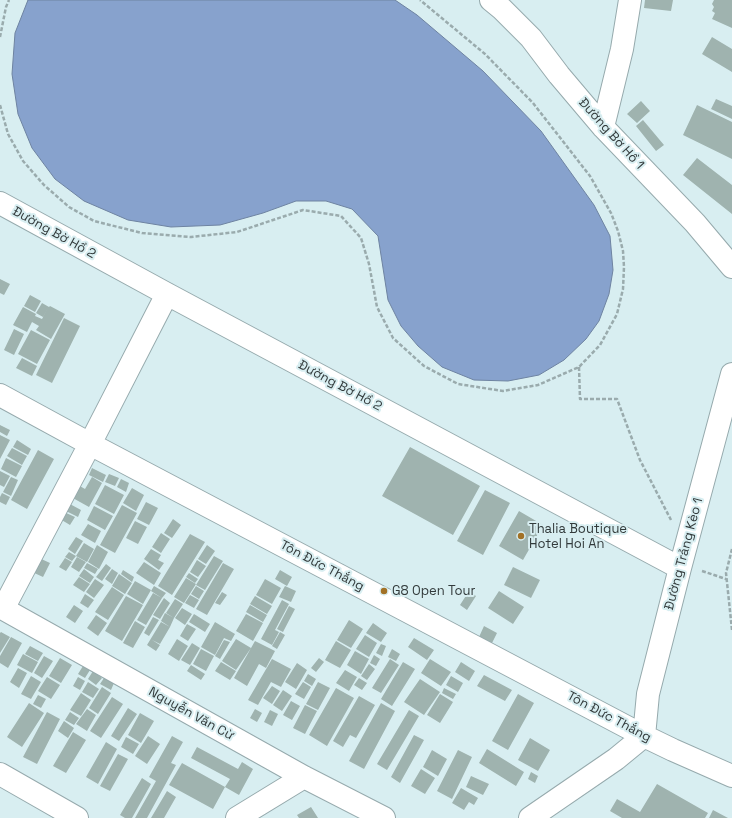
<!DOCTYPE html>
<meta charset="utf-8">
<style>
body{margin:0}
canvas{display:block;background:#d8eef1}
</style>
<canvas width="732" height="818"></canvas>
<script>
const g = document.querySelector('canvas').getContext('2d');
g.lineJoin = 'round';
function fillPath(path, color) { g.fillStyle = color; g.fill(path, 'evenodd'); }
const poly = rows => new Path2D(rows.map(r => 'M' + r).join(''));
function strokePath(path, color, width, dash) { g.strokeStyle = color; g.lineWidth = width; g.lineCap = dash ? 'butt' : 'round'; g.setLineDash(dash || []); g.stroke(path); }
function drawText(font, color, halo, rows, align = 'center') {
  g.font = font + ' "Space Grotesk",sans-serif'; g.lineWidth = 4; g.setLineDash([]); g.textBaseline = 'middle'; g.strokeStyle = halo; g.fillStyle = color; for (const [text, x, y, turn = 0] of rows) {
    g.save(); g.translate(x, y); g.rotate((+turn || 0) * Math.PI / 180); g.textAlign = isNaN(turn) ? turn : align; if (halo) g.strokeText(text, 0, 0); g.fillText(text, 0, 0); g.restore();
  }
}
const water = poly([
 [28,0,395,0,417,15,483,71,541,131,594,205,610,236,613,270,609,294,599,321,586,339,564,360,539,375,508,381,474,380,442,367,418,346,401,326,388,300,378,236,352,209,326,201,296,201,263,213,220,225,171,227,128,220,84,201,55,179,32,148,18,114,12,74,15,33,28,0]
]);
fillPath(water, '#87a2cd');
strokePath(water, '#6e83a1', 1);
fillPath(poly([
 [645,0,673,0,671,11,644,8],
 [714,0,732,0,732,28,712,19,715,13,712,11,714,7,712,4],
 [712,37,732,49,732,72,702,54],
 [716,99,732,106,732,119,711,109],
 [641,101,650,111,637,123,627,114],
 [697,105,732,122,732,159,683,135],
 [643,120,664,145,656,151,636,126],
 [697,158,732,185,732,214,683,175],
 [0,279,10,284,4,295,0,293],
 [30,295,41,301,35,312,24,306],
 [42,303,49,307,50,306,65,314,51,339,36,330,39,326,32,322,35,316,42,319,48,308,43,317,36,313],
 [23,307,36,314,27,332,13,325],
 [64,318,80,326,52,383,36,375],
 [14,329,24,334,14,355,4,350],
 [31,330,50,340,37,364,18,354],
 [22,358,37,366,32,376,16,368],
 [0,425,10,430,7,436,0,432],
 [0,435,10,440,0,459],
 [17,440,31,449,28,455,13,447],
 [410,447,480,486,453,535,382,496],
 [12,448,27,456,22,465,7,456],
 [38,450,54,459,27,509,11,500],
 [6,458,22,466,16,477,1,469],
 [92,468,106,475,103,482,89,475],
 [0,471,10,476,4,487,0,485],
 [109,474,119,478,115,486,105,482],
 [11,477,18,480,11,496,3,492],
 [92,477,102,483,89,507,71,497,78,485,85,489],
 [121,479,129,483,126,492,117,487],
 [105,485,124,495,114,514,95,504],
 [132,488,144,495,136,511,123,503],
 [485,490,510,503,483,555,457,541],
 [2,493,10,497,6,505,0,502,0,497],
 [146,502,158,508,149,525,137,519],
 [68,503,81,510,78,517,64,510],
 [122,505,137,513,115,553,100,545],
 [94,506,113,516,105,530,87,520],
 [519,511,543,525,523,560,499,546],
 [64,512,75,517,70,525,60,519],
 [173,519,181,525,172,538,164,533],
 [135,521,147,527,138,544,126,538],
 [88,524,101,531,95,543,81,535],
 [161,533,170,539,161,553,152,547],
 [190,534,205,542,172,595,158,586],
 [76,537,83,541,75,554,68,549],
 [84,543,94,549,87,562,76,556],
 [97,545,108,552,99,569,88,562],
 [207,545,215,551,206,564,198,559],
 [151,549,161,555,158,560,164,563,159,570,144,559],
 [69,552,76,556,72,561,65,557],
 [214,556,223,561,205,590,196,585],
 [37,557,50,563,43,577,30,571],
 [77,557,86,562,79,572,71,567],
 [65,558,72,562,66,571,59,567],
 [197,560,206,566,198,577,190,572],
 [144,562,161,573,154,585,136,573],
 [87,563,98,569,95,574,84,568],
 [223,563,234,569,207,615,196,609],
 [106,564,111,568,102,581,96,577],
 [513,567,540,580,531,598,504,585],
 [84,569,94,577,90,583,79,576],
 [112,569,118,573,112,584,105,579],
 [123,570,134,577,132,582,121,574],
 [280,570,292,577,287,586,275,579],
 [189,573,198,579,195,583,186,577],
 [119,574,132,583,125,594,112,586],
 [79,577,90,584,84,592,73,585],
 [186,578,196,584,184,603,174,597],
 [95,579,104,585,94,598,86,592],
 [265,579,281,588,272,604,256,595],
 [135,581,151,590,143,604,127,594],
 [154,586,166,593,162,598,151,591],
 [196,586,204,591,199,599,191,594],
 [285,586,296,591,291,602,279,597],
 [112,587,124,595,108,620,95,612],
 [469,591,476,596,467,610,460,605],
 [499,591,524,607,513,624,488,608],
 [222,592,227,595,220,605,215,603],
 [153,593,162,598,146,625,137,620],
 [85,594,94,600,88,608,80,603],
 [190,595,199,600,194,608,185,603],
 [126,596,143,605,122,641,105,631],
 [255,596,272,606,267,614,250,604],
 [164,598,170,603,160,619,153,615],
 [175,599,183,604,174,618,166,613],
 [282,600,289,604,275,630,279,632,272,645,261,639],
 [74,605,83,611,75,623,66,617],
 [250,605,267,615,263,622,246,612],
 [289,606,295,609,283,632,277,629],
 [182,608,192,614,185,625,175,618],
 [165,613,174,618,170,627,161,621],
 [194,614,210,624,205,632,189,622],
 [246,614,263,623,253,641,236,631],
 [96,615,107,623,98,636,87,628],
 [153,617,159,620,149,636,144,633],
 [349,620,363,629,351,648,337,640],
 [135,621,145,627,133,648,123,643],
 [161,622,170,627,160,644,152,640,160,645,156,651,147,645],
 [215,622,235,634,231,641,224,638,215,655,201,647],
 [373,623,387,633,381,642,366,633],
 [187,624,196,629,188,641,180,636],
 [484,626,497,633,492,643,479,637],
 [1,632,10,637,0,653,0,633],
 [280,632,285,635,277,649,272,646],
 [365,635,377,643,369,657,356,649],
 [11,637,22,643,8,668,0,663,0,656],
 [414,638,434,650,427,660,408,647],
 [177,639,188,646,179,661,168,654],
 [236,639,251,648,236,670,222,661],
 [224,640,230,642,220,659,215,656],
 [255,641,275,651,266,668,259,664,247,686,234,678],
 [336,641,351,650,340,668,325,660],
 [192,643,200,648,190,665,181,660],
 [381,644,386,646,382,656,376,653],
 [30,646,43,653,38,661,25,654],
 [201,649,214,656,206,671,193,664],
 [392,649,400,654,396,661,388,657],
 [355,651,369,659,361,674,347,665],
 [23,654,38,662,32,673,17,665],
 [374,655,380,659,376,666,370,663],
 [44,656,53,661,42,678,34,673],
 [60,658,72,665,61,683,49,676],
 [319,658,324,662,316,672,311,668],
 [272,659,291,669,281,687,271,682,258,705,248,700],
 [390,659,399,665,381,693,372,688],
 [430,659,451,672,441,686,421,673],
 [221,662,236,671,230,680,215,671],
 [403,662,415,669,392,706,381,699],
 [461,662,475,671,469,681,455,672],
 [297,663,307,670,296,689,285,682],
 [369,664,375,669,367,680,361,676],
 [191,665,205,674,201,680,187,671],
 [83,666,90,670,85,678,78,674],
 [18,668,27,673,19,688,10,682],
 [345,670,357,677,349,691,336,683],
 [93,671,102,678,96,685,88,679],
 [308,674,316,679,312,686,304,681],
 [484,675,512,690,505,701,477,686],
 [31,676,41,682,31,699,21,694],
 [451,676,463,683,458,692,446,685],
 [47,677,60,685,51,699,38,691],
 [78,677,85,681,80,690,73,686],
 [104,678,114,683,111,690,100,684],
 [359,678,367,683,362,690,354,685],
 [420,679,440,692,424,715,404,702],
 [88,682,99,689,93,698,82,692],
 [303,682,311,687,304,699,295,694],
 [318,682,330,688,318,710,306,704],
 [272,686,280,691,272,704,263,698],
 [102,687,111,693,98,714,89,708],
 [336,688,354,698,327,746,309,735],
 [444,688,456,694,453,699,442,693],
 [283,690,292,696,282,711,273,705],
 [81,693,91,700,81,716,70,710],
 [440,694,453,702,440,723,427,715],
 [518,694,534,703,508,750,492,741],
 [38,695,46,699,41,708,33,704],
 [359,696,375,705,356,738,350,735,343,747,333,741],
 [112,697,123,704,101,738,90,731],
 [291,701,300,706,292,720,283,715],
 [29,703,44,713,22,747,7,737],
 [381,703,395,711,364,769,349,761],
 [305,705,317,711,305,734,293,728],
 [128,708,137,714,119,741,111,736],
 [87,709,96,715,87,731,76,724],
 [255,709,262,713,257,722,250,718],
 [270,710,278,714,272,726,264,722],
 [409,710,419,716,387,770,377,764],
 [47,712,60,719,37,764,23,757],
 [70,712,79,718,74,725,65,720],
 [140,713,154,721,141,743,128,735],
 [64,721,74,728,68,738,58,731],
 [73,732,86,740,66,773,53,766],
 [414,735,424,740,400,783,391,777],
 [148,736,160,744,147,764,135,756],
 [172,736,183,742,171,763,176,765,147,818,135,818,156,781,149,777],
 [126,737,139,744,133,754,121,747],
 [530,738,550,750,538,771,518,760],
 [106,742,117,749,98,784,86,777],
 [197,747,238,769,242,762,253,769,239,795,225,787,230,779,191,758],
 [487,749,524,772,516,786,479,763],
 [432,750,447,759,438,776,423,767],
 [458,750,472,757,452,799,437,791],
 [118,754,128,759,110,791,100,786],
 [182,763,225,787,213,809,169,785],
 [421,769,435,778,425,794,411,786],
 [531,772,538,776,535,783,528,779],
 [471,776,489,784,483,795,466,787],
 [142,778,151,784,132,818,125,818,120,815],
 [657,784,708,813,705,818,622,818,610,811,617,799,640,812],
 [461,788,478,798,474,805,469,802,464,810,452,803],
 [167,791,176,797,164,818,151,818],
 [311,807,318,818,299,818,297,815],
 [713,810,728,818,709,818]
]), '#9fb3af');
const minor = poly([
 [491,0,502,9,531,38,559,75,603,127,695,223,732,267],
 [603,127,622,49,630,0],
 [0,203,167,294,680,568],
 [0,395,90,444,644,736,673,750,732,776],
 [0,607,304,777,384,818],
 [3,609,90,444,167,294],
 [0,774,77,818],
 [237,818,304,777],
 [530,818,616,759,644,736,648,694,680,568,732,374]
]);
strokePath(minor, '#96aaad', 24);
strokePath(poly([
 [0,37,6,7,9,0],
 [0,105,8,134,23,161,44,185,69,207,94,221,142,233,191,237,237,232,303,210,341,216,361,238,369,264,377,307,393,338,424,366,458,384,503,391,538,385,579,367,600,345,617,314,623,289,624,267,623,251,618,231,611,213,590,176,533,103,485,54,420,0],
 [579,367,580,399,617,399,640,460,671,520],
 [732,549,726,573,732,630],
 [702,571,726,579]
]), '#9aabad', 2.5, [4, 2]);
strokePath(minor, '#fff', 22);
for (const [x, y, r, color] of [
 [521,536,4,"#a27126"],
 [384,591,4,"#a27126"]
]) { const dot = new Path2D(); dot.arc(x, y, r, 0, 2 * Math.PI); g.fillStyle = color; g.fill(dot); strokePath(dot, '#d8eef1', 1.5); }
drawText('13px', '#323a3b', '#d8eef1', [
 ["Đường Bờ Hồ 1",611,134,48],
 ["Đường Bờ Hồ 2",54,233,29],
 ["Đường Bờ Hồ 2",340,386,28],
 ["Đường Trảng Kèo 1",684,554,-75],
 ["Tôn Đức Thắng",322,566,28],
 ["Nguyễn Văn Cừ",191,714,29],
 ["Tôn Đức Thắng",609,717,28]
]);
drawText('13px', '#323a3b', '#d8eef1', [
 ["Thalia Boutique",529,529],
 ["Hotel Hoi An",529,544],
 ["G8 Open Tour",392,591]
], 'left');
</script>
